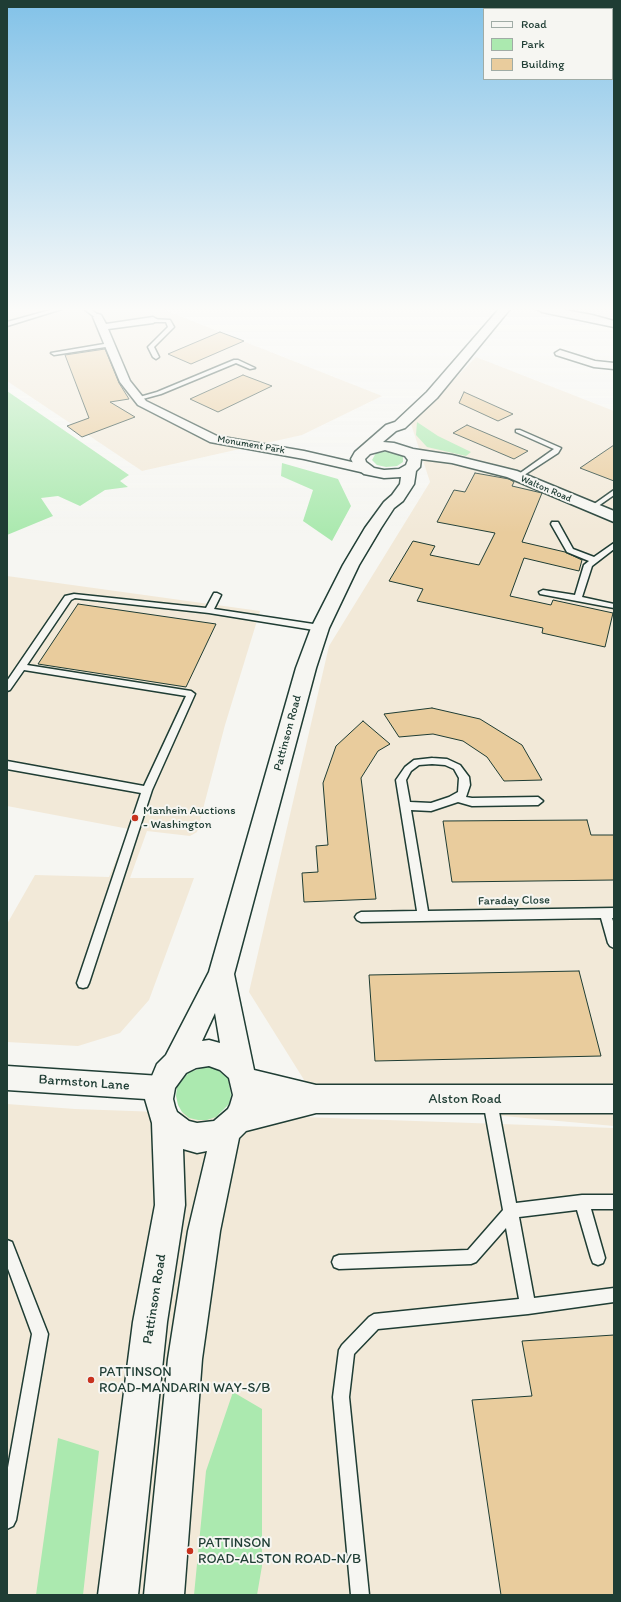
<!DOCTYPE html>
<style>
body{margin:0}
#map{position:relative;width:621px;height:1602px;overflow:hidden;background:#f6f6f2;font-family:Itim,sans-serif}
canvas{display:block}
.frame{position:absolute;inset:0;border:8px solid #1f3d34;pointer-events:none}
.legend{position:absolute;left:483px;top:8px;width:130px;height:72px;box-sizing:border-box;background:#f6f6f2;border:1px solid #a0aca6;margin:0;padding:5px 7px;list-style:none;font-size:12px;color:#1f3d34}
.legend li{display:flex;align-items:center;gap:8px;height:20px}
.legend b{width:20px;border:1px solid #a0aca6}
</style>
<div id="map">
<canvas width="621" height="1602"></canvas>
<div class="frame"></div>
<ul class="legend">
<li><b style="height:5px;background:#f6f6f2"></b>Road</li>
<li><b style="height:11px;background:#abe9af"></b>Park</li>
<li><b style="height:11px;background:#e9cc9d"></b>Building</li>
</ul>
</div>
<script>
const g = document.querySelector('canvas').getContext('2d');
g.lineJoin = 'round';
function fillPath(path, color) { g.fillStyle = color; g.fill(path, 'evenodd'); }
const poly = rows => new Path2D(rows.map(r => 'M' + r).join(''));
function strokePath(path, color, width, dash) { g.strokeStyle = color; g.lineWidth = width; g.lineCap = dash ? 'butt' : 'round'; g.setLineDash(dash || []); g.stroke(path); }
function drawText(font, color, halo, rows, align = 'center') {
  g.font = font + ' Itim,sans-serif'; g.lineWidth = 4; g.setLineDash([]); g.textBaseline = 'middle'; g.strokeStyle = halo; g.fillStyle = color; for (const [text, x, y, turn = 0] of rows) {
    g.save(); g.translate(x, y); g.rotate((+turn || 0) * Math.PI / 180); g.textAlign = isNaN(turn) ? turn : align; if (halo) g.strokeText(text, 0, 0); g.fillText(text, 0, 0); g.restore();
  }
}
fillPath(poly([
 [7,309,162,309,382,396,302,435,142,471,7,381],
 [476,357,614,411,614,1126,316,1099,249,992,329,646,430,482,411,424],
 [7,576,260,611,225,725,197,832,190,836,147,831,130,878,194,878,149,1000,120,1033,78,1046,7,1042,7,924,35,875,109,877,129,829,7,806],
 [7,1104,75,1109,614,1128,614,1595,7,1595]
]), '#f2e9d8');
fillPath(poly([
 [7,391,129,475,120,481,128,487,105,490,80,506,58,496,41,498,53,516,7,535],
 [417,422,438,436,471,452,466,456,427,447,416,435],
 [390,451,403,456,403,462,397,466,386,467,377,465,372,460,376,453],
 [282,463,338,479,351,506,332,541,303,521,313,490,281,476],
 [206,1067,215,1068,228,1078,231,1095,229,1104,216,1117,207,1120,198,1120,189,1118,182,1112,178,1105,176,1096,177,1087,189,1072],
 [233,1392,262,1409,262,1566,257,1595,194,1595,206,1471],
 [58,1438,99,1451,83,1595,36,1595]
]), '#abe9af');
const building = poly([
 [220,332,244,341,191,364,168,354,220,332],
 [105,349,119,383,129,399,110,402,135,417,82,437,67,426,89,418,65,355,105,349],
 [243,375,272,386,218,412,190,399,243,375],
 [464,392,513,414,498,421,459,403,464,392],
 [467,425,528,451,514,459,453,433,467,425],
 [614,445,614,481,580,468,614,445],
 [475,473,509,479,514,482,512,486,542,493,522,542,565,552,582,560,579,571,524,558,510,596,551,605,553,600,613,613,605,647,542,633,543,628,417,601,423,589,389,581,413,541,435,546,430,555,479,565,495,533,437,522,454,490,465,492,475,473],
 [78,604,216,624,186,687,38,664,78,604],
 [432,708,480,719,522,745,542,780,504,781,487,757,463,741,433,734,399,737,384,714,432,708],
 [363,721,390,744,378,751,361,778,376,899,304,902,302,873,318,872,316,846,328,845,323,783,336,746,363,721],
 [587,820,591,835,614,835,614,880,452,882,443,821,587,820],
 [579,971,601,1056,375,1061,369,975,579,971],
 [614,1335,614,1595,501,1595,472,1400,532,1396,522,1341,614,1335]
]);
fillPath(building, '#e9cc9d');
strokePath(building, '#1f3d34', 1);
const service = poly([
 [54,309,62,309,7,326,7,322,54,309],
 [84,309,90,309,101,317,96,318,84,309],
 [151,319,170,320,174,327,154,347,159,357,156,359,153,357,148,347,168,327,166,322,153,322,151,319],
 [110,343,113,345,112,346,54,355,51,353,110,343],
 [234,360,238,360,255,368,250,369,236,363,161,394,139,400,136,398,157,392,234,360],
 [516,430,520,430,561,448,558,453,518,479,516,478,516,476,554,449,516,432,516,430],
 [614,490,614,495,594,509,590,509,590,507,614,490],
 [552,522,558,522,573,549,594,557,614,543,614,549,592,566,582,597,614,604,614,608,540,594,539,592,543,590,575,595,584,565,589,561,567,552,551,524,552,522],
 [214,593,217,593,221,595,214,609,320,625,324,628,320,631,209,613,75,598,71,600,27,665,191,691,195,694,152,790,89,983,87,987,83,988,79,987,77,983,141,793,7,769,7,761,144,786,186,696,24,670,10,690,7,691,7,681,65,596,74,594,206,608,214,593],
 [432,758,447,759,460,765,469,777,470,785,466,797,472,798,538,797,543,801,538,805,472,806,458,802,431,811,411,810,428,911,614,908,614,918,612,918,614,924,614,948,610,946,608,943,601,918,361,922,357,920,355,917,357,914,361,912,417,911,396,780,405,767,414,760,432,758],
 [432,764,445,765,454,769,459,778,458,792,449,797,431,803,410,802,406,780,411,771,419,765,432,764],
 [490,1095,495,1096,497,1101,516,1203,582,1195,614,1195,614,1209,591,1209,605,1258,603,1263,598,1265,593,1263,591,1258,577,1210,519,1217,534,1298,614,1288,614,1302,528,1314,378,1329,354,1354,349,1397,369,1595,351,1595,333,1397,339,1350,342,1345,369,1317,374,1314,519,1299,506,1228,476,1262,471,1264,339,1269,334,1267,332,1262,334,1257,339,1255,468,1250,503,1210,483,1101,485,1096,490,1095],
 [7,1240,12,1242,48,1334,16,1520,13,1526,7,1529,7,1473,32,1334,7,1266,7,1240]
]);
const minor = poly([
 [537,309,559,309,592,315,614,321,614,327,542,312,537,309],
 [98,314,101,315,106,324,153,317,158,320,153,323,108,329,130,381,146,401,217,436,304,451,369,466,371,469,365,473,304,459,210,442,138,405,120,382,93,317,98,314],
 [560,350,595,361,614,363,614,369,594,367,556,355,555,353,560,350],
 [7,1066,161,1076,170,1080,173,1088,170,1096,161,1100,7,1090,7,1066]
]);
const tertiary = poly([
 [499,309,510,309,437,398,405,428,396,431,383,442,394,443,413,449,452,455,517,471,614,511,614,522,507,477,452,463,421,459,420,467,416,471,414,484,403,501,394,508,381,528,359,565,329,628,316,668,234,974,254,1070,316,1085,614,1085,614,1113,316,1113,246,1131,239,1138,220,1231,202,1359,184,1595,144,1595,168,1359,188,1231,207,1151,197,1153,183,1149,185,1205,167,1322,138,1595,98,1595,133,1322,155,1205,152,1123,145,1099,147,1088,157,1064,166,1055,209,972,296,668,311,628,343,565,365,528,384,502,392,495,400,484,401,477,384,478,364,474,355,467,351,459,355,452,386,425,395,422,427,392,499,309],
 [385,450,405,456,408,460,406,465,399,469,384,470,374,468,366,462,365,459,370,454,385,450],
 [215,1013,220,1043,209,1040,202,1041,215,1013],
 [209,1066,220,1070,229,1078,233,1095,230,1105,228,1109,214,1121,197,1123,189,1121,177,1112,175,1107,173,1099,175,1088,186,1073,196,1068,209,1066]
]);
strokePath(service, '#1f3d34', 3);
strokePath(minor, '#1f3d34', 3);
strokePath(tertiary, '#1f3d34', 3);
fillPath(service, '#f6f6f2');
fillPath(minor, '#f6f6f2');
fillPath(tertiary, '#f6f6f2');
const sky = g.createLinearGradient(0, 0, 0, 533);
sky.addColorStop(0, '#82c2e8');
sky.addColorStop(0.58, '#fbfbf9');
sky.addColorStop(1, '#fbfbf900');
g.fillStyle = sky;
g.fillRect(0, 0, 621, 533);
for (const [x, y, r, color] of [
 [135,818,4,"#c8321e"],
 [91,1380,4,"#c8321e"],
 [190,1551,4,"#c8321e"]
]) { const dot = new Path2D(); dot.arc(x, y, r, 0, 2 * Math.PI); g.fillStyle = color; g.fill(dot); strokePath(dot, '#f6f6f2', 1.5); }
drawText('10px', '#1f3d34', '#f6f6f2', [
 ["Monument Park",251,445,10],
 ["Walton Road",546,489,23]
]);
drawText('12px', '#1f3d34', '#f6f6f2', [
 ["Pattinson Road",288,733,-75],
 ["Faraday Close",514,901,-1]
]);
drawText('12px', '#1f3d34', '#f6f6f2', [
 ["Manhein Auctions",143,811],
 ["- Washington",143,825]
], 'left');
drawText('14px', '#1f3d34', '#f6f6f2', [
 ["Barmston Lane",84,1083,4],
 ["Alston Road",465,1099],
 ["Pattinson Road",155,1299,-81]
]);
drawText('14px', '#1f3d34', '#f6f6f2', [
 ["PATTINSON",99,1372],
 ["ROAD-MANDARIN WAY-S/B",99,1388],
 ["PATTINSON",198,1543],
 ["ROAD-ALSTON ROAD-N/B",198,1559]
], 'left');
</script>
